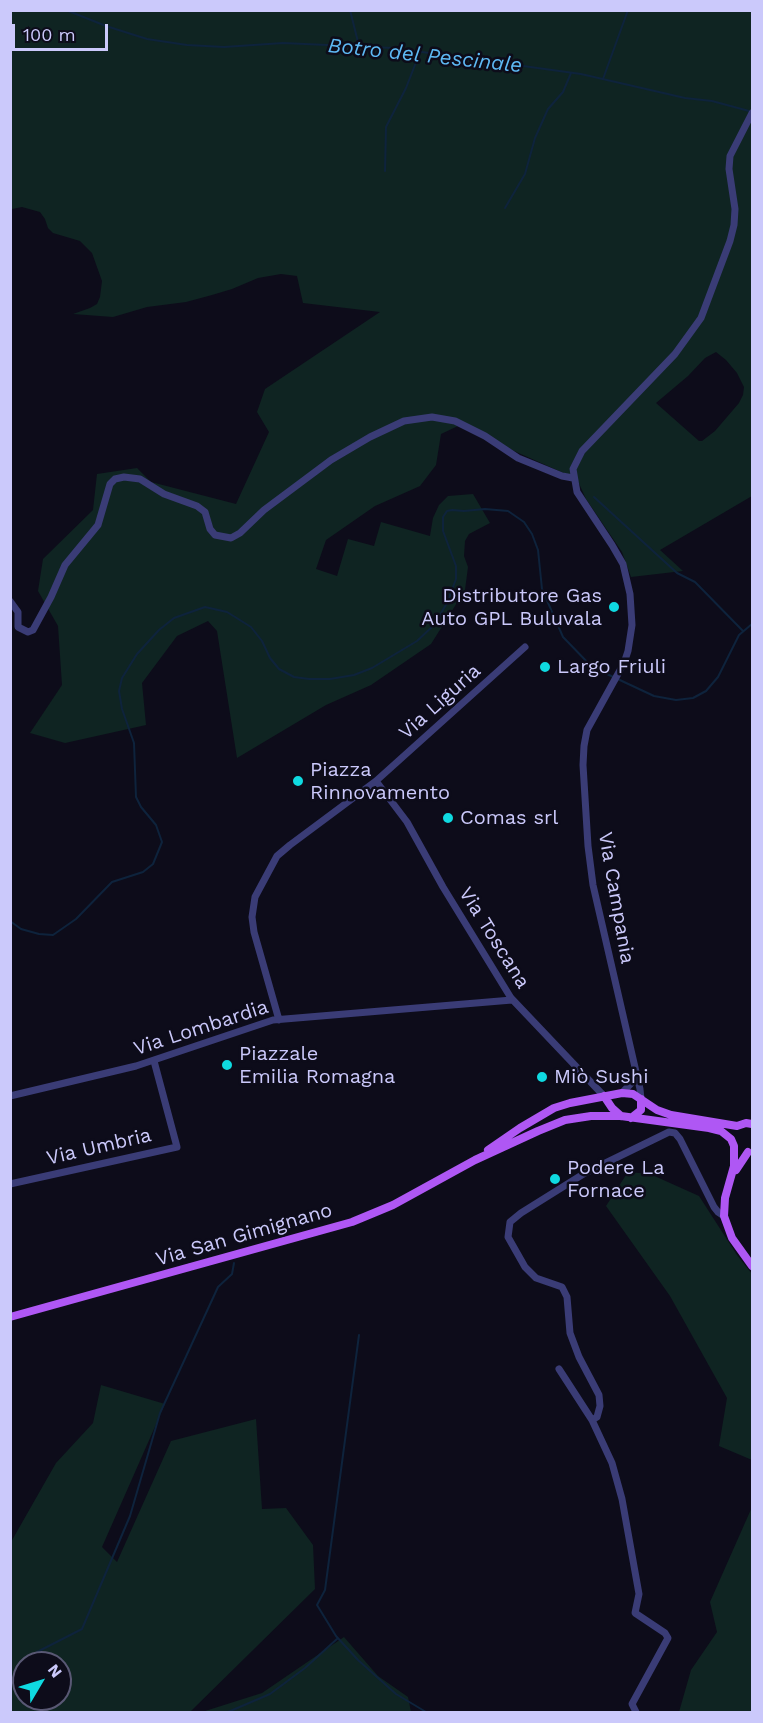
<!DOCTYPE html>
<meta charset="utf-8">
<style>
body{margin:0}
#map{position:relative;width:763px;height:1723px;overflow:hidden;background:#0d0c1a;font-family:"Work Sans",sans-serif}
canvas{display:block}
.frame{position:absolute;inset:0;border:12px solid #cbc9fb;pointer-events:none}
.north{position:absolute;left:12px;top:1651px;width:60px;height:60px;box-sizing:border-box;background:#0d0c1a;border:2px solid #595874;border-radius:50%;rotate:52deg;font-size:16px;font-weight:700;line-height:24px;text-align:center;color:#cbc9fb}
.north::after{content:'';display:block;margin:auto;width:21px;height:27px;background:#0fdae1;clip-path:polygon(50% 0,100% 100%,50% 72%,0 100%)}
.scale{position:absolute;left:12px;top:24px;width:96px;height:27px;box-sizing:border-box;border:3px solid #cbc9fb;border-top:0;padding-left:8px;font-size:18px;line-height:21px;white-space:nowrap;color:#cbc9fb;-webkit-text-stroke:4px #0d0c1a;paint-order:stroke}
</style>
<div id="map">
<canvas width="763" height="1723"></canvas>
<div class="frame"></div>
<div class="north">N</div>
<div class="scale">100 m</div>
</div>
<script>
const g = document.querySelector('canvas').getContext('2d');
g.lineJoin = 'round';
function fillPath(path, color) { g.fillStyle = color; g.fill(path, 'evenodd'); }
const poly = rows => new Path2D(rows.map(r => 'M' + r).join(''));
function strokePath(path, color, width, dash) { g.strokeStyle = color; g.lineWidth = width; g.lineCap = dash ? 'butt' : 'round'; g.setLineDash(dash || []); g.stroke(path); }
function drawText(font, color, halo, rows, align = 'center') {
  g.font = font + ' "Work Sans",sans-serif'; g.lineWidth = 5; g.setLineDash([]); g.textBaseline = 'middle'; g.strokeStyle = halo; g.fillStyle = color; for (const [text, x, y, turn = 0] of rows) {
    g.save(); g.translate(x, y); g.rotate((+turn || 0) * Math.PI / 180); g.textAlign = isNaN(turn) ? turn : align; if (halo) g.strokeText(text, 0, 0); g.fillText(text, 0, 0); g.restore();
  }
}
fillPath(poly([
 [11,11,752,11,752,496,660,550,683,571,631,577,622,552,586,499,577,479,458,426,441,434,436,465,420,486,375,506,326,540,316,569,337,576,348,539,374,546,381,522,430,536,433,518,439,505,448,496,473,494,490,523,469,534,465,541,464,556,468,567,465,590,431,644,371,685,326,705,237,758,217,631,208,621,177,636,142,683,146,725,65,743,30,733,62,685,58,626,38,591,43,559,93,510,97,474,137,468,151,482,236,504,269,432,257,412,265,389,380,312,303,303,297,276,281,274,258,278,232,289,212,295,186,302,147,307,113,317,73,314,90,308,97,304,100,297,102,281,92,253,80,241,53,233,48,228,45,219,40,212,22,207,12,209,11,211],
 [716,352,726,360,737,373,744,387,743,395,739,403,715,431,702,441,699,441,656,403,688,376,705,358],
 [628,1172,650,1174,699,1196,737,1255,752,1274,752,1460,719,1446,727,1398,670,1296,606,1206],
 [101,1385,165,1404,102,1547,117,1562,171,1441,256,1419,262,1509,286,1508,313,1545,315,1589,190,1712,11,1712,11,1542,56,1463,93,1423],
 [24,1663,60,1663,60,1699,24,1699],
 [752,1507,752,1712,679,1712,691,1670,717,1632,710,1602],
 [344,1637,378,1676,408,1697,411,1712,202,1712,262,1693]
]), '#0f2422');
strokePath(poly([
 [66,10,106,26,147,39,187,45,224,47,283,43,393,48,581,74,685,98,712,101,749,111],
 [350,10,359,46],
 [603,79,628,10],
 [752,137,752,141],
 [385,171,386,127,406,88,420,52],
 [505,208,525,174,535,138,548,109,563,92,571,73],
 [594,497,677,573,695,582,743,631],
 [10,921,21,929,39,934,53,935,76,919,112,882,143,872,153,864,162,842,156,825,141,807,136,797,134,743,122,709,119,691,122,678,137,654,159,630,174,618,205,607,227,612,251,627,262,641,270,658,279,669,294,677,309,679,330,679,354,675,372,668,417,641,434,625,447,603,456,579,456,566,443,531,443,517,447,511,452,510,464,511,485,509,508,511,524,522,532,534,538,550,542,589,563,637,592,667,654,696,676,700,693,698,706,691,718,677,739,635,752,624],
 [359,1335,325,1590,317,1605,336,1636,358,1660,396,1694,426,1712],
 [30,1663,37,1652,82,1629,130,1516,160,1413,218,1287,232,1274,234,1263],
 [228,1712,270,1694,305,1668,338,1638]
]), '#0e233c', 2);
strokePath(poly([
 [10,601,18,612,18,627,28,632,33,630,51,597,65,565,98,525,110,484,115,479,124,477,140,479,164,494,197,506,205,512,210,529,215,535,231,538,240,533,264,510,331,460,370,437,404,421,432,417,455,421,485,436,518,458,562,476,573,478],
 [376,781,407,822,443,887,511,998,604,1096],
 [279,1020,254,932,252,917,255,897,277,856,290,845,376,781,525,647],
 [622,1093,637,1077],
 [10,1096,136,1066,273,1020,512,1000],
 [641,1099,640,1089,593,885,588,846,583,765,584,746,587,730,624,663,628,651,632,625,630,594,623,564,612,545,577,492,573,469,582,451,675,354,701,318,730,241,734,225,735,209,729,169,730,156,752,113],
 [10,1184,177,1147,154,1061],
 [559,1369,592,1420],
 [636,1712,632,1704,668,1638,665,1633,635,1613,639,1594,622,1499,612,1463,592,1420,597,1417,600,1406,599,1395,579,1357,570,1333,567,1297,562,1287,536,1278,525,1267,508,1237,510,1222,521,1213,585,1173,669,1132,675,1133,680,1139,714,1207,718,1212,724,1216]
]), '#3a3c76', 7);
strokePath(poly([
 [604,1096,612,1108,621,1116],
 [631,1118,641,1110,641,1099],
 [488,1150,520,1128,554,1108,570,1103,622,1093,633,1094,657,1110,671,1115,737,1126,746,1123,752,1124],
 [736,1170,748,1152],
 [10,1317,352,1222,393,1205,475,1160,538,1131,565,1120,591,1116,621,1116,709,1128,721,1131,731,1139,734,1146,734,1166,725,1198,724,1216,732,1238,752,1266]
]), '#af57f4', 8);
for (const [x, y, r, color] of [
 [614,607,6,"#0fdae1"],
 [545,667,6,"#0fdae1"],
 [298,781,6,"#0fdae1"],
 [448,818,6,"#0fdae1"],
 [227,1065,6,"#0fdae1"],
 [542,1077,6,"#0fdae1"],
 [555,1179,6,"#0fdae1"]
]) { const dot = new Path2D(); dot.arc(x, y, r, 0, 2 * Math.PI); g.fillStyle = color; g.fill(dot); strokePath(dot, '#0d0c1a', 2); }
drawText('20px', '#cbc9fb', '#0d0c1a', [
 ["Distributore Gas",602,596,"right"],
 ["Auto GPL Buluvala",602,619,"right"],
 ["Largo Friuli",557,667],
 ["Piazza",310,770],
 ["Rinnovamento",310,793],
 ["Comas srl",460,818],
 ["Piazzale",239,1054],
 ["Emilia Romagna",239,1077],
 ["Miò Sushi",554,1077],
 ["Podere La",567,1168],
 ["Fornace",567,1191]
], 'left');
drawText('20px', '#cbc9fb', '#0d0c1a', [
 ["Via Liguria",440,702,-42],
 ["Via Campania",616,898,80],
 ["Via Toscana",494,938,58],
 ["Via Lombardia",201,1028,-18],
 ["Via Umbria",99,1147,-13],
 ["Via San Gimignano",244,1235,-16]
]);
drawText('italic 21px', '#5eb9f4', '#0d0c1a', [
 ["Botro del Pescinale",425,56,6]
]);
</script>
